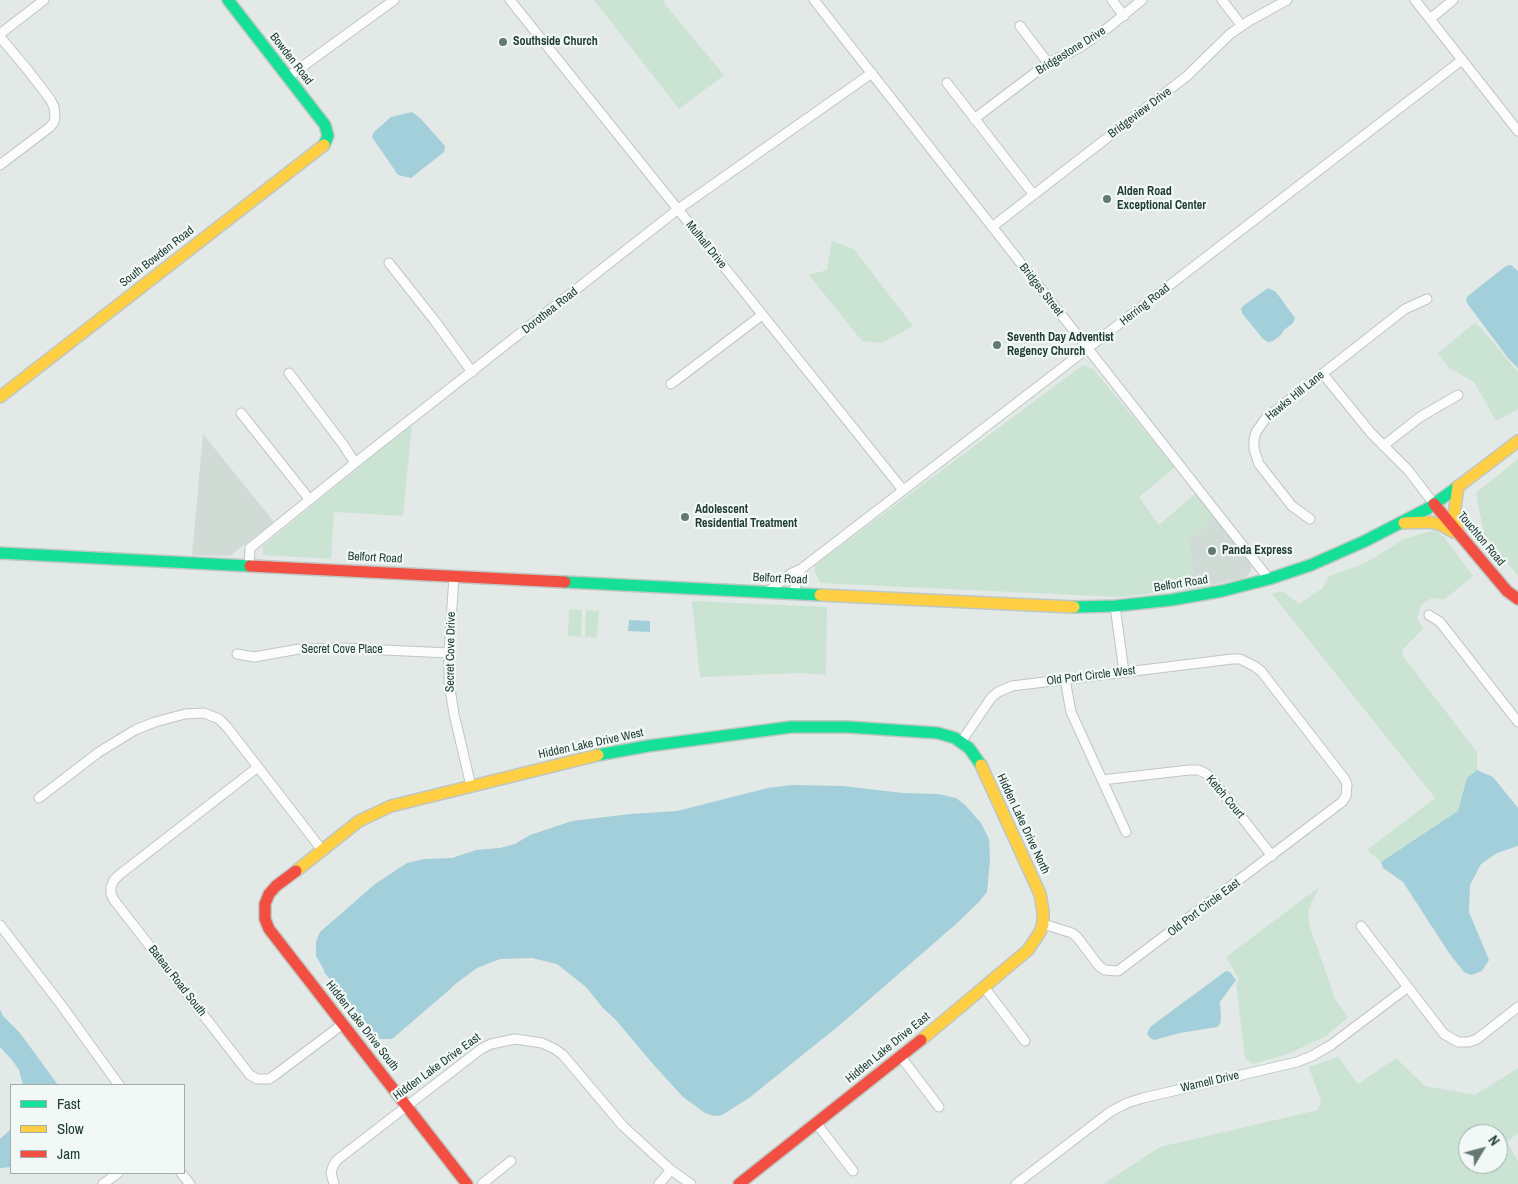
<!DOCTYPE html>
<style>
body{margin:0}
#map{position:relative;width:1518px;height:1184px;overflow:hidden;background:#e3e9e6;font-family:"Archivo Narrow",sans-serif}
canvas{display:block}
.legend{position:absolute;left:10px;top:1084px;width:175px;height:90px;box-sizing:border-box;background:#f1f8f5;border:1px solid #9dada9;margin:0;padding:6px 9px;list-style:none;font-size:15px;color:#203d36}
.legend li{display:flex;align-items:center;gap:10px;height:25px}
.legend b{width:25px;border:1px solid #9dada9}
.north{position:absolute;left:1458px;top:1124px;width:50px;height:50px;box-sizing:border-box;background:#f1f8f5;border:1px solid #9dada9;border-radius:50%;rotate:53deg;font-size:14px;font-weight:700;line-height:20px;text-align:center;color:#203d36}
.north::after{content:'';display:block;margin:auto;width:18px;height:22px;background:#647974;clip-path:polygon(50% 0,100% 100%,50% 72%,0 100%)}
</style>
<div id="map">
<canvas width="1518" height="1184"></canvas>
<ul class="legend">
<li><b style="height:6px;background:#16e098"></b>Fast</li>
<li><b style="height:6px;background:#ffcf43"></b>Slow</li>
<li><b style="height:6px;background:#f24e42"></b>Jam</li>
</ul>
<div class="north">N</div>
</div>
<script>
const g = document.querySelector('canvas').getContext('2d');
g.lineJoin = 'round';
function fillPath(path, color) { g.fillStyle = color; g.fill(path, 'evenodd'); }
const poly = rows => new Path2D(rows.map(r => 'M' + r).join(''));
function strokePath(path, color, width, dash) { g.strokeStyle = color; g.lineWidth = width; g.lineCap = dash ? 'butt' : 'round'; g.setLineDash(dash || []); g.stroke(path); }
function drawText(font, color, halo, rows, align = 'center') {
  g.font = font + ' "Archivo Narrow",sans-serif'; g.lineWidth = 4.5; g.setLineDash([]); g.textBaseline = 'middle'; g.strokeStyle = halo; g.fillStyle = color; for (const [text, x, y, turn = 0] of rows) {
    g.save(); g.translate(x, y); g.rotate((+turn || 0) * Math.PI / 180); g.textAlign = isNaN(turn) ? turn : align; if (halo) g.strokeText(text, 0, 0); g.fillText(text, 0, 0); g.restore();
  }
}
fillPath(poly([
 [203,434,274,522,231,555,226,556,192,555],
 [1215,517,1249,561,1251,568,1250,572,1246,577,1242,579,1197,588,1188,540]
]), '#d1dbd6');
fillPath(poly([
 [594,0,665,0,663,2,724,75,679,109],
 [832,241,854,249,913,326,882,343,862,341,809,275,827,270],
 [1475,323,1481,328,1518,372,1518,409,1496,421,1474,382,1449,368,1438,353],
 [1083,365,1093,369,1175,467,1139,497,1159,525,1196,493,1215,517,1188,540,1197,588,1120,597,820,583,815,572,815,565],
 [412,424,403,516,334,512,331,559,263,555,263,546],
 [1518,459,1518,576,1484,534,1476,493],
 [1435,530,1444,537,1473,576,1445,599,1432,598,1421,605,1417,618,1423,629,1403,649,1402,655,1477,752,1477,770,1467,779,1459,811,1381,862,1367,850,1435,798,1272,594,1282,591,1299,604,1323,588,1328,577,1365,563,1404,539],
 [692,601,827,607,826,675,800,673,700,677],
 [569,609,582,610,581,637,568,636],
 [586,610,599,611,597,638,585,637],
 [1319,887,1308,911,1309,924,1335,999,1348,1017,1326,1036,1288,1054,1253,1064,1245,1058,1236,983,1239,979,1226,957],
 [1338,1057,1358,1084,1396,1058,1425,1086,1475,1095,1518,1068,1518,1133,1507,1142,1518,1161,1518,1184,1103,1184,1160,1147,1318,1110,1321,1102,1309,1067],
 [1468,1134,1498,1134,1498,1164,1468,1164]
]), '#cbe3d3');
fillPath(poly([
 [412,112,420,118,445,146,444,152,411,178,398,175,372,137,374,132,391,117],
 [1511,265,1518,271,1518,368,1508,358,1467,303,1466,299,1469,295,1506,266],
 [1268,288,1276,292,1295,318,1293,323,1284,330,1281,335,1273,341,1268,342,1263,339,1242,313,1241,309,1243,306],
 [629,620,650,621,650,632,628,631],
 [1477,770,1493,777,1518,808,1518,846,1497,853,1481,864,1470,885,1469,912,1489,960,1482,971,1471,975,1464,972,1449,953,1403,882,1383,868,1381,862,1458,811,1467,778],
 [792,785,843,786,903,793,938,794,956,798,965,805,981,823,989,839,990,859,987,892,978,903,956,924,841,1024,749,1098,722,1115,714,1116,705,1113,683,1097,652,1063,616,1020,603,1008,586,987,557,964,532,958,500,959,477,968,454,985,448,991,392,1039,380,1039,324,972,324,970,316,956,316,942,320,932,375,884,407,863,424,859,452,858,476,850,500,848,515,844,530,835,572,821,630,814,677,811,768,788],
 [1226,971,1230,972,1236,980,1220,1002,1221,1019,1220,1024,1217,1027,1180,1033,1154,1040,1150,1038,1147,1034,1150,1027],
 [0,1009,3,1016,20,1033,58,1085,23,1085,19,1070,12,1060,0,1047],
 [11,1129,11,1167,0,1168,0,1139]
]), '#a2cfd9');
const street = poly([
 [510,0,903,490],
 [814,0,1269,579],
 [1112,0,1124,16],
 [1222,0,1242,26],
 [1415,0,1518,131],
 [1430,19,1453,0],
 [1020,26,1048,63],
 [0,34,44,0],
 [0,37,27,69,50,99,54,107,55,116,54,122,50,127,0,165],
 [288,77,394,0],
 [947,83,1033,194],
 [974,119,1048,63,1079,48,1109,27,1142,0],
 [992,227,1187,76,1230,34,1249,21,1287,0],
 [389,263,435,321,472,372],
 [289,373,342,443,355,463],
 [1323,374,1371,433,1408,470,1434,504],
 [671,384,762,315],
 [241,413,310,500],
 [1383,446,1420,417,1458,395],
 [1310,519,1292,506,1259,464,1254,449,1254,440,1256,432,1266,418,1405,309,1427,299],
 [249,565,250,548,355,463,677,210,872,73],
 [454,576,449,653,449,682,454,714,471,786],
 [767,592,792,573,801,569],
 [793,594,801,569,1462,60],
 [1115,606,1124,672],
 [1429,615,1440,622,1518,722],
 [237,654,254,657,299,649,341,648,449,653],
 [1065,679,1071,712,1126,832],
 [961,742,991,698,998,692,1012,686,1232,659,1240,659,1254,666,1261,671,1344,778,1347,784,1346,796,1342,802,1118,971,1105,970,1099,966,1077,937,1072,933,1043,924],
 [258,767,119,875,114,880,111,887,111,894,114,900,250,1075,257,1079,269,1079,275,1075,343,1024],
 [1102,780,1189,770,1198,770,1205,773,1211,778,1272,856],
 [39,798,99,752,135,730,155,722,185,714,204,713,219,719,227,727,322,850],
 [0,925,62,1006,119,1085],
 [1361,926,1444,1034,1458,1042,1469,1042,1477,1039,1518,1007],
 [984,987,1025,1041],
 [901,1057,939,1107],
 [817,1124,853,1171],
 [181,1173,190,1184],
 [103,1184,118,1173],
 [334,1184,331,1173,333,1166,337,1160,481,1049,491,1044,515,1039,542,1043,555,1049,563,1055,623,1126,671,1170,691,1184],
 [482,1184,511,1161],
 [659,1184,671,1170],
 [1016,1184,1110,1112,1127,1103,1143,1098,1297,1062,1312,1056,1331,1045,1408,987]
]);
const fast = poly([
 [228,0,325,125,328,136,324,145],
 [0,553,250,566],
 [565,582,820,595],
 [1074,607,1115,606,1171,600,1222,591,1269,579,1311,565,1365,541,1427,509,1459,486],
 [598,755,648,746,791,727,848,727,938,733,955,738,969,748,981,765]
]);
const slow = poly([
 [0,397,324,145],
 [1458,486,1454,515,1458,532],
 [1459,486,1518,441],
 [1404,523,1429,522,1439,524,1454,532],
 [820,595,1074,607],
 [296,871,359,821,391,806,598,755],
 [921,1040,1028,950,1040,932,1043,924,1043,911,1040,894,981,765]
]);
const jam = poly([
 [1434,504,1507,591,1518,599],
 [250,566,565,582],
 [296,871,276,886,269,894,265,904,265,919,269,929,467,1184],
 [739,1184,921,1040]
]);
strokePath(street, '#c0c6c3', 11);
strokePath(fast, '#bec7c4', 14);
strokePath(slow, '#bec7c4', 14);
strokePath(jam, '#bec7c4', 14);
strokePath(street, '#fbfcfb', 9);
strokePath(fast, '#16e098', 11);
strokePath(slow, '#ffcf43', 11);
strokePath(jam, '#f24e42', 11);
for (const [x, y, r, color] of [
 [503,42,5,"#647974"],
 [1107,199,5,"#647974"],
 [997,345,5,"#647974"],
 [685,517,5,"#647974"],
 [1212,551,5,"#647974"]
]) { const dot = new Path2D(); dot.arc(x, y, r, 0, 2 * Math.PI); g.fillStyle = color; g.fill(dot); strokePath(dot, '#f1f8f5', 2); }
drawText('bold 12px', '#203d36', '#f1f8f5', [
 ["Southside Church",513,42],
 ["Alden Road",1117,192],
 ["Exceptional Center",1117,206],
 ["Seventh Day Adventist",1007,338],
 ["Regency Church",1007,352],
 ["Adolescent",695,510],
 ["Residential Treatment",695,524],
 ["Panda Express",1222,551]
], 'left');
drawText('12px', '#203d36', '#f1f8f5', [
 ["Bridgestone Drive",1071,51,-32],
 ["Bowden Road",291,59,52],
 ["Bridgeview Drive",1140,113,-37],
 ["Mulhall Drive",706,245,51],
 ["South Bowden Road",157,257,-38],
 ["Bridges Street",1041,290,52],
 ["Herring Road",1145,305,-38],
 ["Dorothea Road",550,311,-38],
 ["Hawks Hill Lane",1295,396,-39],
 ["Touchton Road",1481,539,50],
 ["Belfort Road",375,558,3],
 ["Belfort Road",780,579,3],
 ["Belfort Road",1181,584,-9],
 ["Secret Cove Place",342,650],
 ["Secret Cove Drive",451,652,-89],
 ["Old Port Circle West",1091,676,-7],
 ["Hidden Lake Drive West",591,744,-12],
 ["Ketch Court",1225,797,50],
 ["Hidden Lake Drive North",1023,824,65],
 ["Old Port Circle East",1204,908,-37],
 ["Bateau Road South",177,981,52],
 ["Hidden Lake Drive South",362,1026,52],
 ["Hidden Lake Drive East",888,1048,-39],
 ["Hidden Lake Drive East",437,1067,-36],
 ["Warnell Drive",1210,1082,-13]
]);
</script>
